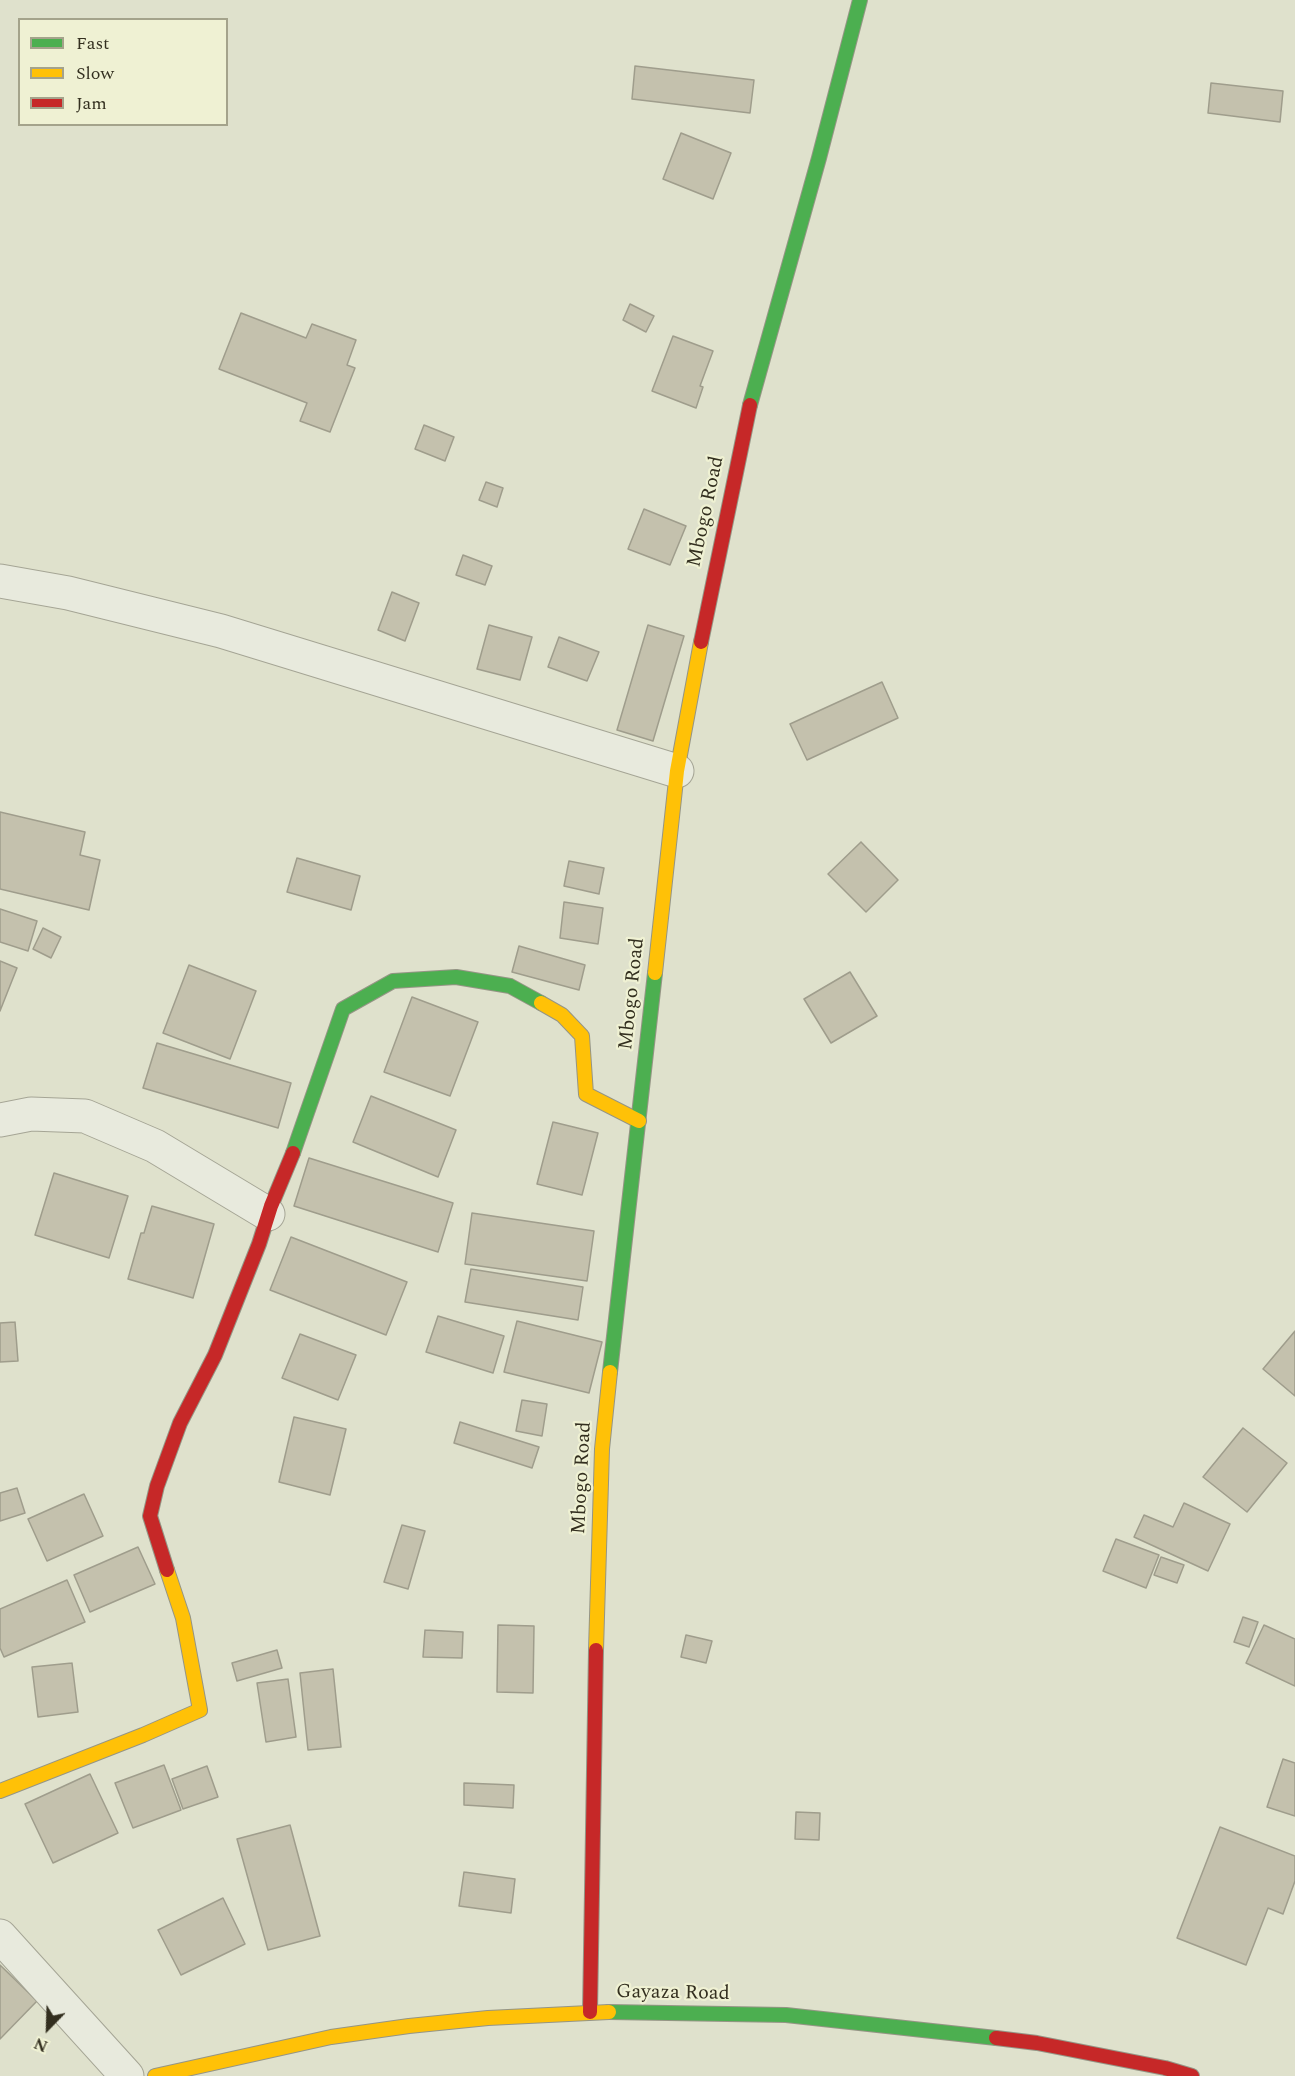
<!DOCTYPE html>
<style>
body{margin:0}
#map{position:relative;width:1295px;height:2076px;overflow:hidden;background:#dfe1cc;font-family:Spectral,serif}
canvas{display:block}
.legend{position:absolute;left:18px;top:18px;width:210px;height:108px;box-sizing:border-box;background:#eff1d3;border:2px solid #a4a38b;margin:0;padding:8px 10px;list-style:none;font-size:18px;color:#332f1f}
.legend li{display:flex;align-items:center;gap:12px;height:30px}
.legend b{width:30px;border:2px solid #a4a38b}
.north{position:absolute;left:18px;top:1998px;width:60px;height:60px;-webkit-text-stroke:4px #eff1d3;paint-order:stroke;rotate:203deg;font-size:16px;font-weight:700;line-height:24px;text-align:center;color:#332f1f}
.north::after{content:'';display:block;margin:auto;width:21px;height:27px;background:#332f1f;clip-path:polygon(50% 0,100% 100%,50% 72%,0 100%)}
</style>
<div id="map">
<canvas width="1295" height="2076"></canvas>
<ul class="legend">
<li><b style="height:8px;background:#4caf50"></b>Fast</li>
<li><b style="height:8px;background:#ffc107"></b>Slow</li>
<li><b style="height:8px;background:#c62828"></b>Jam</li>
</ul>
<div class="north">N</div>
</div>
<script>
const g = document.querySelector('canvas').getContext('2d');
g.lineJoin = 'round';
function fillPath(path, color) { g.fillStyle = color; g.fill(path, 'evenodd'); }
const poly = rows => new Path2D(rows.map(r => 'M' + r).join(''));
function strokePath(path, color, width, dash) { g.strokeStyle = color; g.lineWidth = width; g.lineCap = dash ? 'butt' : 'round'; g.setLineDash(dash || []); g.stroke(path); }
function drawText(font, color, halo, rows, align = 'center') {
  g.font = font + ' Spectral,serif'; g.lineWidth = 4.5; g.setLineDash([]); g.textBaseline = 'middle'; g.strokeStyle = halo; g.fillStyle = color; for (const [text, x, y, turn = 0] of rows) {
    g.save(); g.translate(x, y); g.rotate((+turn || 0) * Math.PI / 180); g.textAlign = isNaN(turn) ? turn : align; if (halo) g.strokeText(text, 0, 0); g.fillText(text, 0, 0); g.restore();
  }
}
const building = poly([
 [635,66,754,80,750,113,632,99,635,66],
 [1211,83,1283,91,1280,122,1208,113,1211,83],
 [681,133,731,153,713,199,663,179,681,133],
 [630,304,654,316,646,332,623,320,630,304],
 [241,313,306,338,312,324,356,340,347,365,355,368,330,432,300,421,307,403,219,369,241,313],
 [673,336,713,351,700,386,703,387,696,408,652,391,673,336],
 [424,425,454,437,445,461,415,449,424,425],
 [486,482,503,488,497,507,479,500,486,482],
 [644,509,686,526,670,565,628,549,644,509],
 [463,555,492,566,485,585,456,575,463,555],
 [392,592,419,603,405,641,378,630,392,592],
 [489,625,532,637,520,680,477,669,489,625],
 [648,625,684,636,653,741,617,730,648,625],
 [559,637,599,652,587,681,548,667,559,637],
 [882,682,898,718,807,760,790,724,882,682],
 [0,812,85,832,80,855,100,860,89,910,0,889,0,812],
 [861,842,898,880,866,912,828,874,861,842],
 [297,858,360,876,351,910,287,892,297,858],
 [569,861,604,868,599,894,564,886,569,861],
 [564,902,603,908,598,944,560,938,564,902],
 [0,909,37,921,28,951,0,942,0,909],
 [43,928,61,937,51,958,33,949,43,928],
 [519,946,585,965,579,990,512,972,519,946],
 [0,961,17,968,0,1011,0,961],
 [189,965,256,991,230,1059,163,1033,189,965],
 [850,972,877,1016,831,1043,804,999,850,972],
 [412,997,478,1022,450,1096,384,1072,412,997],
 [157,1043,291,1083,278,1128,143,1088,157,1043],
 [371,1096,456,1130,438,1177,353,1142,371,1096],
 [553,1122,598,1133,582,1195,537,1184,553,1122],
 [309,1158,453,1203,438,1252,294,1206,309,1158],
 [54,1173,128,1196,109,1258,35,1235,54,1173],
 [152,1206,214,1224,193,1298,128,1279,141,1233,144,1233,152,1206],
 [472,1213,594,1231,587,1281,465,1264,472,1213],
 [291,1237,407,1282,386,1335,270,1290,291,1237],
 [471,1269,583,1287,578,1320,465,1302,471,1269],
 [438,1316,504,1336,493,1373,426,1352,438,1316],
 [517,1321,602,1342,589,1393,504,1372,517,1321],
 [15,1322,18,1361,0,1362,0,1323,15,1322],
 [1295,1331,1295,1396,1263,1369,1295,1331],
 [300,1334,356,1355,338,1400,282,1378,300,1334],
 [522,1400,547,1404,542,1436,516,1431,522,1400],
 [294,1417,346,1429,330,1495,279,1482,294,1417],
 [460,1422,539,1447,532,1468,454,1443,460,1422],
 [1243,1428,1287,1463,1247,1512,1203,1477,1243,1428],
 [17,1488,25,1513,0,1521,0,1493,17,1488],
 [84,1494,103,1536,47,1561,28,1519,84,1494],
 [1184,1503,1230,1524,1208,1571,1134,1537,1144,1515,1173,1527,1184,1503],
 [402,1525,425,1531,408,1589,384,1582,402,1525],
 [1116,1539,1159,1555,1146,1588,1103,1571,1116,1539],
 [138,1547,155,1584,90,1612,74,1575,138,1547],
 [1161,1557,1184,1565,1177,1583,1154,1575,1161,1557],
 [67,1580,85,1622,4,1657,0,1648,0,1609,67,1580],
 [1243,1617,1258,1622,1249,1647,1234,1642,1243,1617],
 [498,1625,534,1626,533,1693,497,1692,498,1625],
 [1264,1625,1295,1639,1295,1686,1246,1663,1264,1625],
 [425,1630,463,1632,462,1658,423,1657,425,1630],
 [686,1635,712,1641,706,1663,681,1657,686,1635],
 [277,1650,282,1668,237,1681,232,1663,277,1650],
 [72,1663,78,1712,38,1717,32,1667,72,1663],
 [333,1669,341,1747,308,1750,300,1673,333,1669],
 [288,1679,296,1737,266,1742,257,1683,288,1679],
 [1283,1759,1295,1763,1295,1816,1267,1807,1283,1759],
 [164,1765,181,1810,133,1828,115,1783,164,1765],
 [207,1766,218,1797,183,1809,172,1779,207,1766],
 [90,1774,118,1833,53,1863,25,1804,90,1774],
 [464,1783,514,1785,513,1808,464,1805,464,1783],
 [796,1812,820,1813,819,1840,795,1839,796,1812],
 [290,1825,320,1936,268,1950,237,1839,290,1825],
 [1220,1827,1295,1856,1295,1881,1283,1914,1268,1908,1246,1965,1177,1938,1220,1827],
 [464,1872,515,1879,511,1913,459,1906,464,1872],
 [223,1898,245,1944,181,1975,158,1930,223,1898],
 [0,1965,37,2001,0,2039,0,1965]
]);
fillPath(building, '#c4c1ad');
strokePath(building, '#9f9d8c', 1.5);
const street = poly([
 [0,581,68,593,221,631,677,771],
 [0,1120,31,1114,85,1116,155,1146,268,1214],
 [0,1936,127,2076]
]);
const fast = poly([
 [750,405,819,158,860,0],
 [293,1153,343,1009,393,981,456,977,510,986,541,1003],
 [610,1372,655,973],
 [609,2012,786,2015,996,2038]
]);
const slow = poly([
 [655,973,677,771,701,642],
 [541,1003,562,1015,582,1036,586,1094,639,1121],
 [596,1650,602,1449,610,1372],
 [0,1791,143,1735,200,1710,183,1618,167,1570],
 [155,2076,331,2037,409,2026,488,2018,609,2012]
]);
const jam = poly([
 [701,642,750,405],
 [167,1570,150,1516,157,1486,180,1423,215,1355,259,1244,271,1206,293,1153],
 [590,2012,596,1650],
 [996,2038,1037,2043,1165,2068,1192,2076]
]);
strokePath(street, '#a5a595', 35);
strokePath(fast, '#959585', 16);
strokePath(slow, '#959585', 16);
strokePath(jam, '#959585', 16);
strokePath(street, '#e8eadd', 33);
strokePath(fast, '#4caf50', 14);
strokePath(slow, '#ffc107', 14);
strokePath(jam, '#c62828', 14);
drawText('20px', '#332f1f', '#eff1d3', [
 ["Mbogo Road",707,512,-78],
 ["Mbogo Road",633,994,-84],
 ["Mbogo Road",583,1478,-87],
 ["Gayaza Road",673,1994,1]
]);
</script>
